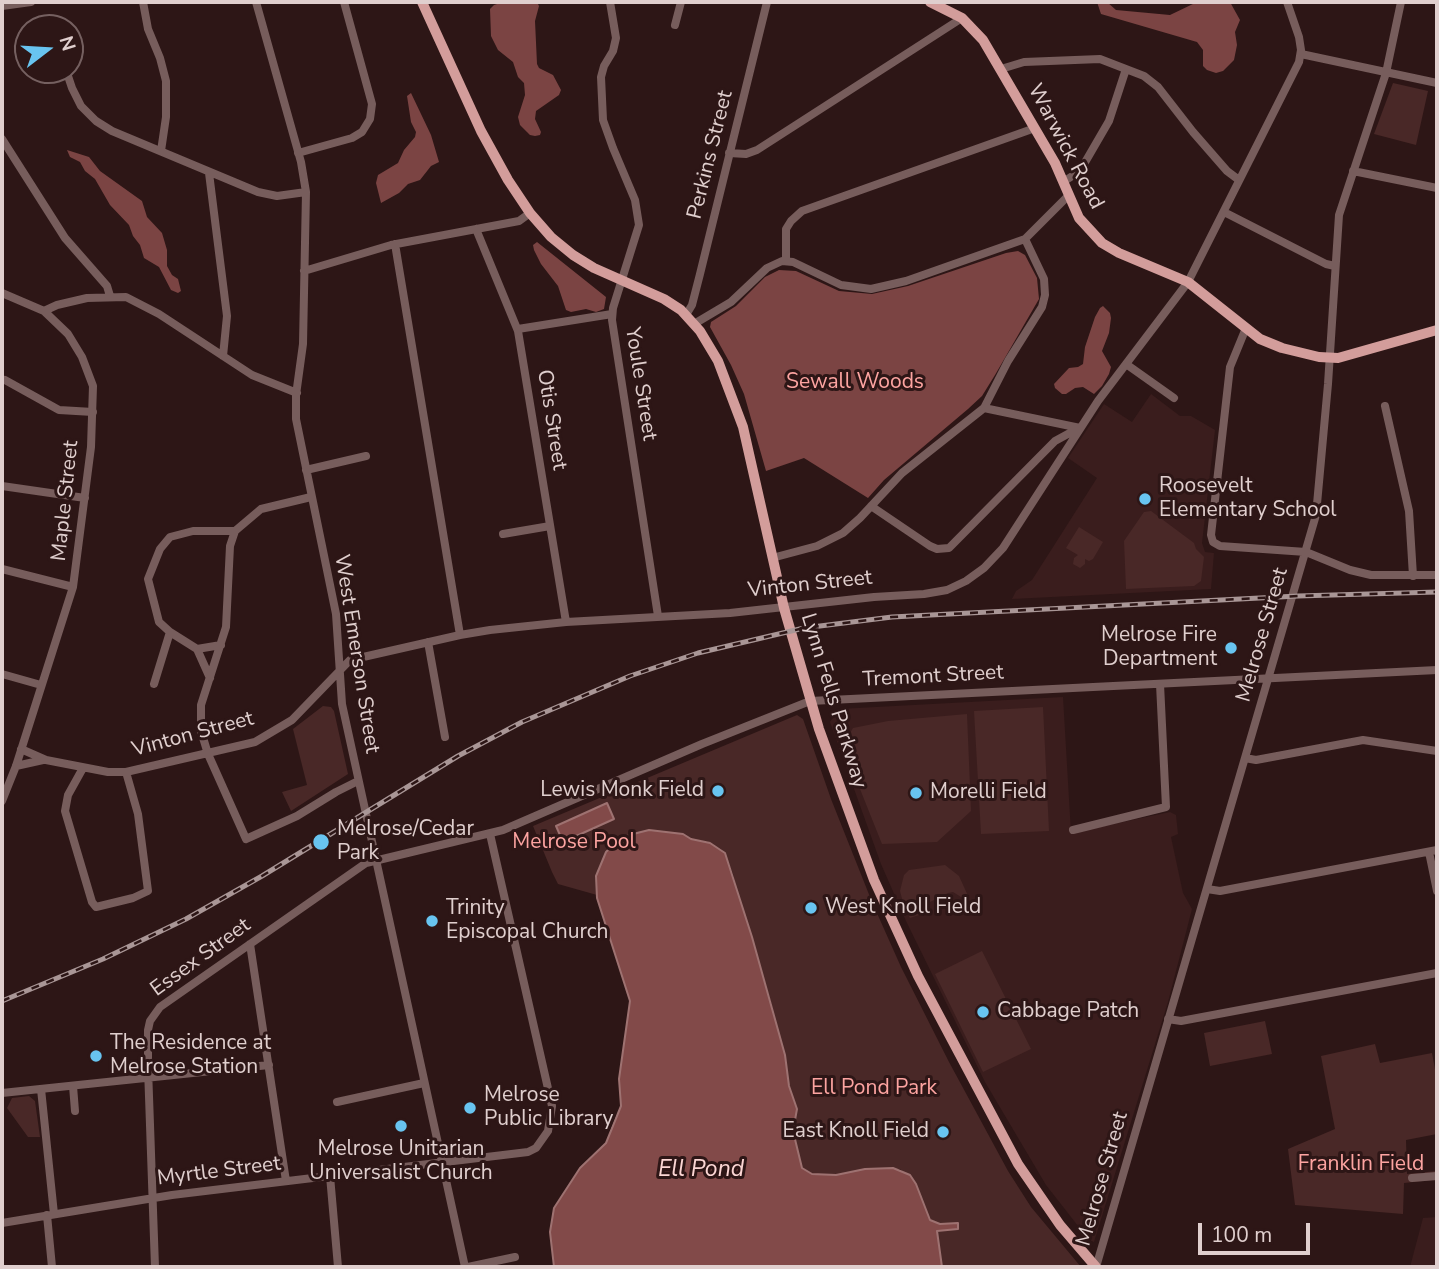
<!DOCTYPE html>
<style>
body{margin:0}
#map{position:relative;width:1439px;height:1269px;overflow:hidden;background:#2d1616;font-family:"Nunito Sans",sans-serif}
canvas{display:block}
.frame{position:absolute;inset:0;border:4px solid #e0cfce;pointer-events:none}
.north{position:absolute;left:14px;top:14px;width:70px;height:70px;box-sizing:border-box;background:#2d1616;border:2px solid #756060;border-radius:50%;rotate:73deg;font-size:19px;font-weight:700;line-height:28px;text-align:center;color:#e0cfce}
.north::after{content:'';display:block;margin:auto;width:24px;height:32px;background:#68c4f0;clip-path:polygon(50% 0,100% 100%,50% 72%,0 100%)}
.scale{position:absolute;left:1198px;top:1223px;width:112px;height:32px;box-sizing:border-box;border:4px solid #e0cfce;border-top:0;padding-left:9px;font-size:21px;line-height:24px;white-space:nowrap;color:#e0cfce;-webkit-text-stroke:5px #2d1616;paint-order:stroke}
</style>
<div id="map">
<canvas width="1439" height="1269"></canvas>
<div class="frame"></div>
<div class="north">N</div>
<div class="scale">100 m</div>
</div>
<script>
const g = document.querySelector('canvas').getContext('2d');
g.lineJoin = 'round';
function fillPath(path, color) { g.fillStyle = color; g.fill(path, 'evenodd'); }
const poly = rows => new Path2D(rows.map(r => 'M' + r).join(''));
function strokePath(path, color, width, dash) { g.strokeStyle = color; g.lineWidth = width; g.lineCap = dash ? 'butt' : 'round'; g.setLineDash(dash || []); g.stroke(path); }
function drawText(font, color, halo, rows, align = 'center') {
  g.font = font + ' "Nunito Sans",sans-serif'; g.lineWidth = 6; g.setLineDash([]); g.textBaseline = 'middle'; g.strokeStyle = halo; g.fillStyle = color; for (const [text, x, y, turn = 0] of rows) {
    g.save(); g.translate(x, y); g.rotate((+turn || 0) * Math.PI / 180); g.textAlign = isNaN(turn) ? turn : align; if (halo) g.strokeText(text, 0, 0); g.fillText(text, 0, 0); g.restore();
  }
}
fillPath(poly([
 [1151,394,1180,416,1191,416,1215,430,1202,543,1205,552,1214,553,1211,589,1012,599,1016,591,1032,580,1097,478,1068,458,1104,404,1132,422],
 [1063,697,1071,833,1170,812,1176,815,1178,834,1171,837,1183,893,1192,909,1168,1002,1094,1242,1089,1240,1046,1185,985,1082,906,921,881,864,830,722,839,709],
 [1437,1217,1437,1267,1410,1267,1423,1218]
]), '#3a1d1d');
fillPath(poly([
 [1393,83,1428,91,1416,145,1374,134],
 [1151,511,1194,543,1196,549,1204,557,1201,581,1194,586,1126,589,1124,541,1144,512],
 [1079,527,1103,542,1093,559,1089,561,1085,559,1085,564,1080,568,1073,564,1074,558,1078,555,1066,548],
 [323,706,331,707,334,711,348,774,291,811,282,792,307,785,293,729],
 [1043,707,1049,831,981,834,974,711],
 [967,714,971,811,937,842,882,844,854,774,846,740,853,728,888,721],
 [797,715,803,719,831,799,872,902,901,967,949,1062,1008,1171,1031,1207,1081,1267,942,1267,937,1231,958,1229,948,1223,937,1224,930,1220,916,1184,900,1169,865,1169,836,1175,812,1174,805,1171,801,1165,793,1131,785,1055,775,1023,772,1006,750,931,742,911,733,874,725,853,721,849,708,842,691,839,683,834,649,830,622,839,606,852,596,876,597,895,558,884,552,872,533,826],
 [945,865,959,876,969,898,966,900,953,892,948,893,928,903,922,914,910,918,905,910,900,891,904,875,909,870],
 [982,951,1031,1049,983,1072,935,974],
 [1265,1021,1272,1054,1210,1066,1204,1033],
 [1375,1044,1380,1063,1432,1053,1437,1080,1437,1134,1406,1140,1407,1174,1437,1171,1437,1173,1433,1180,1404,1183,1403,1214,1295,1205,1288,1149,1335,1129,1321,1056],
 [29,1096,35,1101,40,1137,28,1137,7,1108,12,1098]
]), '#492827');
fillPath(poly([
 [503,2,537,2,539,6,535,21,537,64,539,68,553,75,561,90,559,95,536,111,535,119,541,132,540,135,535,136,530,135,520,125,518,117,525,95,524,83,518,77,513,62,498,50,491,36,490,9,494,5],
 [1097,2,1107,2,1116,10,1170,15,1195,3,1230,2,1240,20,1235,32,1237,45,1234,60,1223,71,1216,73,1207,70,1203,66,1203,50,1197,42,1101,14],
 [411,93,431,135,439,162,431,166,420,180,408,184,399,193,381,203,376,183,378,175,398,163,404,150,415,137,416,132,411,122,407,96],
 [67,150,89,157,100,171,142,201,147,217,162,233,167,250,167,266,172,275,178,279,181,291,178,293,171,290,159,267,144,258,140,245,133,236,129,225,110,205,95,179,85,171,80,162,70,157],
 [537,242,606,297,604,309,596,312,586,309,571,312,566,310,558,286,541,264,534,250,533,245],
 [1018,251,1025,255,1037,278,1039,299,995,375,982,396,968,409,884,480,868,498,804,458,766,471,744,394,731,365,710,327,711,322,736,306,765,277,779,270,796,271,839,291,872,294,908,286,1006,253],
 [1103,306,1110,313,1111,318,1109,333,1102,351,1111,367,1109,374,1102,386,1094,394,1083,387,1075,388,1066,394,1062,394,1055,388,1054,384,1069,368,1078,367,1083,364,1085,347,1095,317,1100,308]
]), '#7b4443');
const water = poly([
 [607,803,614,819,563,842,556,826,607,803],
 [649,830,683,834,691,839,710,843,725,853,752,937,785,1055,789,1086,797,1109,793,1131,802,1168,812,1174,836,1175,865,1169,893,1168,910,1175,916,1184,930,1220,940,1224,958,1223,958,1229,937,1231,942,1267,554,1267,550,1232,554,1208,580,1168,606,1143,621,1106,619,1079,630,1001,597,898,596,876,606,852,613,845,629,835,649,830]
]);
fillPath(water, '#824a49');
strokePath(water, '#9e7271', 2);
strokePath(poly([
 [143,2,148,29,160,58,166,81,166,117,161,151],
 [256,2,301,162,306,192,303,344,296,395,296,419,336,614,342,704,465,1267],
 [610,2,616,38,613,51,604,66,601,77,603,120,613,148,635,200,639,225,613,308,612,320,658,616],
 [2,6,31,2],
 [675,25,681,2],
 [1301,54,1437,83],
 [1001,69,1024,62,1100,59,1144,76,1158,87,1193,132,1227,171,1239,180],
 [66,70,72,88,81,106,96,121,112,131,258,192,277,196,306,192],
 [2,139,65,238,107,286,110,296],
 [298,153,352,138,362,132,370,119,372,104,344,2],
 [729,153,746,154,757,150,962,18],
 [1353,171,1437,188],
 [209,173,227,316,223,356],
 [1063,182,1080,171,1109,121,1126,69],
 [1224,212,1326,264,1335,266],
 [476,229,518,331,566,622],
 [1025,239,1068,196],
 [395,244,460,635],
 [786,261,786,229,791,221,802,211,1035,128],
 [304,271,391,245,519,221,530,213],
 [2,293,44,311,68,334,82,357,93,386,91,447,73,587,16,766,2,801],
 [44,311,57,305,87,298,126,297,159,314,252,375,297,393],
 [686,315,692,305,700,274,767,2],
 [694,324,731,302,767,268,782,261,793,262,841,285,871,289,906,281,1025,239,1044,279,1045,295,1042,307,1008,361,984,408,902,473,860,518,843,533,817,546,772,558],
 [1246,328,1230,367,1211,535,1213,542,1220,546,1306,552,1350,570,1371,575,1437,575],
 [518,329,612,314],
 [1126,364,1174,398],
 [5,380,59,410,93,412],
 [1385,406,1409,511,1413,576],
 [984,408,1080,428],
 [306,470,366,456],
 [2,486,85,498],
 [311,497,261,509,235,531,230,546,226,627,201,705,201,731,208,754,246,839,297,816,336,792,358,781],
 [871,506,930,546,937,549,949,548,1055,441,1077,429],
 [503,534,550,526],
 [2,569,73,587],
 [428,642,445,737],
 [197,649,221,645],
 [2,674,41,685],
 [210,678,197,649,170,632,159,622,148,579,160,549,170,537,193,531,235,531],
 [154,684,170,632],
 [21,749,46,760,108,772,126,772,255,742,292,720,350,660,460,635,490,630,566,622,730,613,874,597,924,594,947,590,966,581,984,568,1003,548,1098,401,1188,282,1299,62,1301,50,1299,37,1287,2],
 [1245,758,1256,760,1363,740,1437,751],
 [16,766,43,760],
 [83,768,68,795,65,811,92,902,96,907,133,898,148,891,138,814,126,772],
 [1073,830,1166,807,1160,684],
 [1429,852,1437,891],
 [1207,889,1220,891,1437,850],
 [250,944,286,1181],
 [1168,1019,1181,1021,1437,973],
 [73,1086,75,1111],
 [41,1089,54,1214],
 [2,1093,269,1065],
 [337,1102,424,1083],
 [330,1176,338,1267],
 [1412,1178,1437,1176],
 [47,1215,52,1267],
 [2,1223,172,1195,528,1152,536,1148,548,1131,552,1106,490,834],
 [155,1267,148,1068,148,1030,150,1021,160,1007,366,863,503,830,702,744,810,701,1437,670],
 [468,1267,515,1257],
 [1096,1267,1316,515,1328,384,1339,215,1386,73,1401,2]
]), '#775d5c', 8);
strokePath(poly([
 [422,2,481,131,508,180,530,213,551,237,573,255,594,268,664,299,681,310,700,331,718,361,743,427,784,608,819,729,874,880,918,976,1018,1164,1060,1225,1096,1267],
 [930,2,962,18,983,40,1055,163,1079,218,1102,243,1119,253,1188,282,1260,339,1282,348,1319,357,1338,358,1437,330]
]), '#d39d9b', 10);
const rail = poly([
 [2,1001,103,959,186,919,262,876,458,756,522,722,630,676,698,653,804,628,892,617,1298,596,1437,592]
]);
strokePath(rail, '#a99696', 5);
strokePath(rail, '#2d1616', 2.5, [8]);
for (const [x, y, r, color] of [
 [1145,499,7,"#68c4f0"],
 [1231,648,7,"#68c4f0"],
 [718,791,7,"#68c4f0"],
 [916,793,7,"#68c4f0"],
 [321,842,9,"#68c4f0"],
 [811,908,7,"#68c4f0"],
 [432,921,7,"#68c4f0"],
 [983,1012,7,"#68c4f0"],
 [96,1056,7,"#68c4f0"],
 [470,1108,7,"#68c4f0"],
 [401,1126,7,"#68c4f0"],
 [943,1132,7,"#68c4f0"]
]) { const dot = new Path2D(); dot.arc(x, y, r, 0, 2 * Math.PI); g.fillStyle = color; g.fill(dot); strokePath(dot, '#2d1616', 2.5); }
drawText('21px', '#e0cfce', '#2d1616', [
 ["Warwick Road",1065,147,62],
 ["Perkins Street",711,155,-76],
 ["Youle Street",640,384,81],
 ["Otis Street",551,420,81],
 ["Maple Street",66,501,-84],
 ["Vinton Street",810,585,-6],
 ["Melrose Street",1263,635,-74],
 ["West Emerson Street",356,654,81],
 ["Tremont Street",933,677,-3],
 ["Lynn Fells Parkway",833,701,73],
 ["Vinton Street",193,735,-15],
 ["Essex Street",201,958,-36],
 ["Myrtle Street",219,1172,-7],
 ["Melrose Street",1103,1179,-74]
]);
drawText('21px', '#fda4a1', '#2d1616', [
 ["Sewall Woods",855,383],
 ["Melrose Pool",574,843],
 ["Ell Pond Park",874,1089],
 ["Franklin Field",1361,1165]
]);
drawText('21px', '#e0cfce', '#2d1616', [
 ["Roosevelt",1159,487],
 ["Elementary School",1159,511],
 ["Melrose Fire",1217,636,"right"],
 ["Department",1217,660,"right"],
 ["Lewis Monk Field",704,791,"right"],
 ["Morelli Field",930,793],
 ["Melrose/Cedar",337,830],
 ["Park",337,854],
 ["West Knoll Field",825,908],
 ["Trinity",446,909],
 ["Episcopal Church",446,933],
 ["Cabbage Patch",997,1012],
 ["The Residence at",110,1044],
 ["Melrose Station",110,1068],
 ["Melrose",484,1096],
 ["Public Library",484,1120],
 ["East Knoll Field",929,1132,"right"],
 ["Melrose Unitarian",401,1150,"center"],
 ["Universalist Church",401,1174,"center"]
], 'left');
drawText('italic 23px', '#fcd6d4', '#2d1616', [
 ["Ell Pond",701,1170]
]);
</script>
